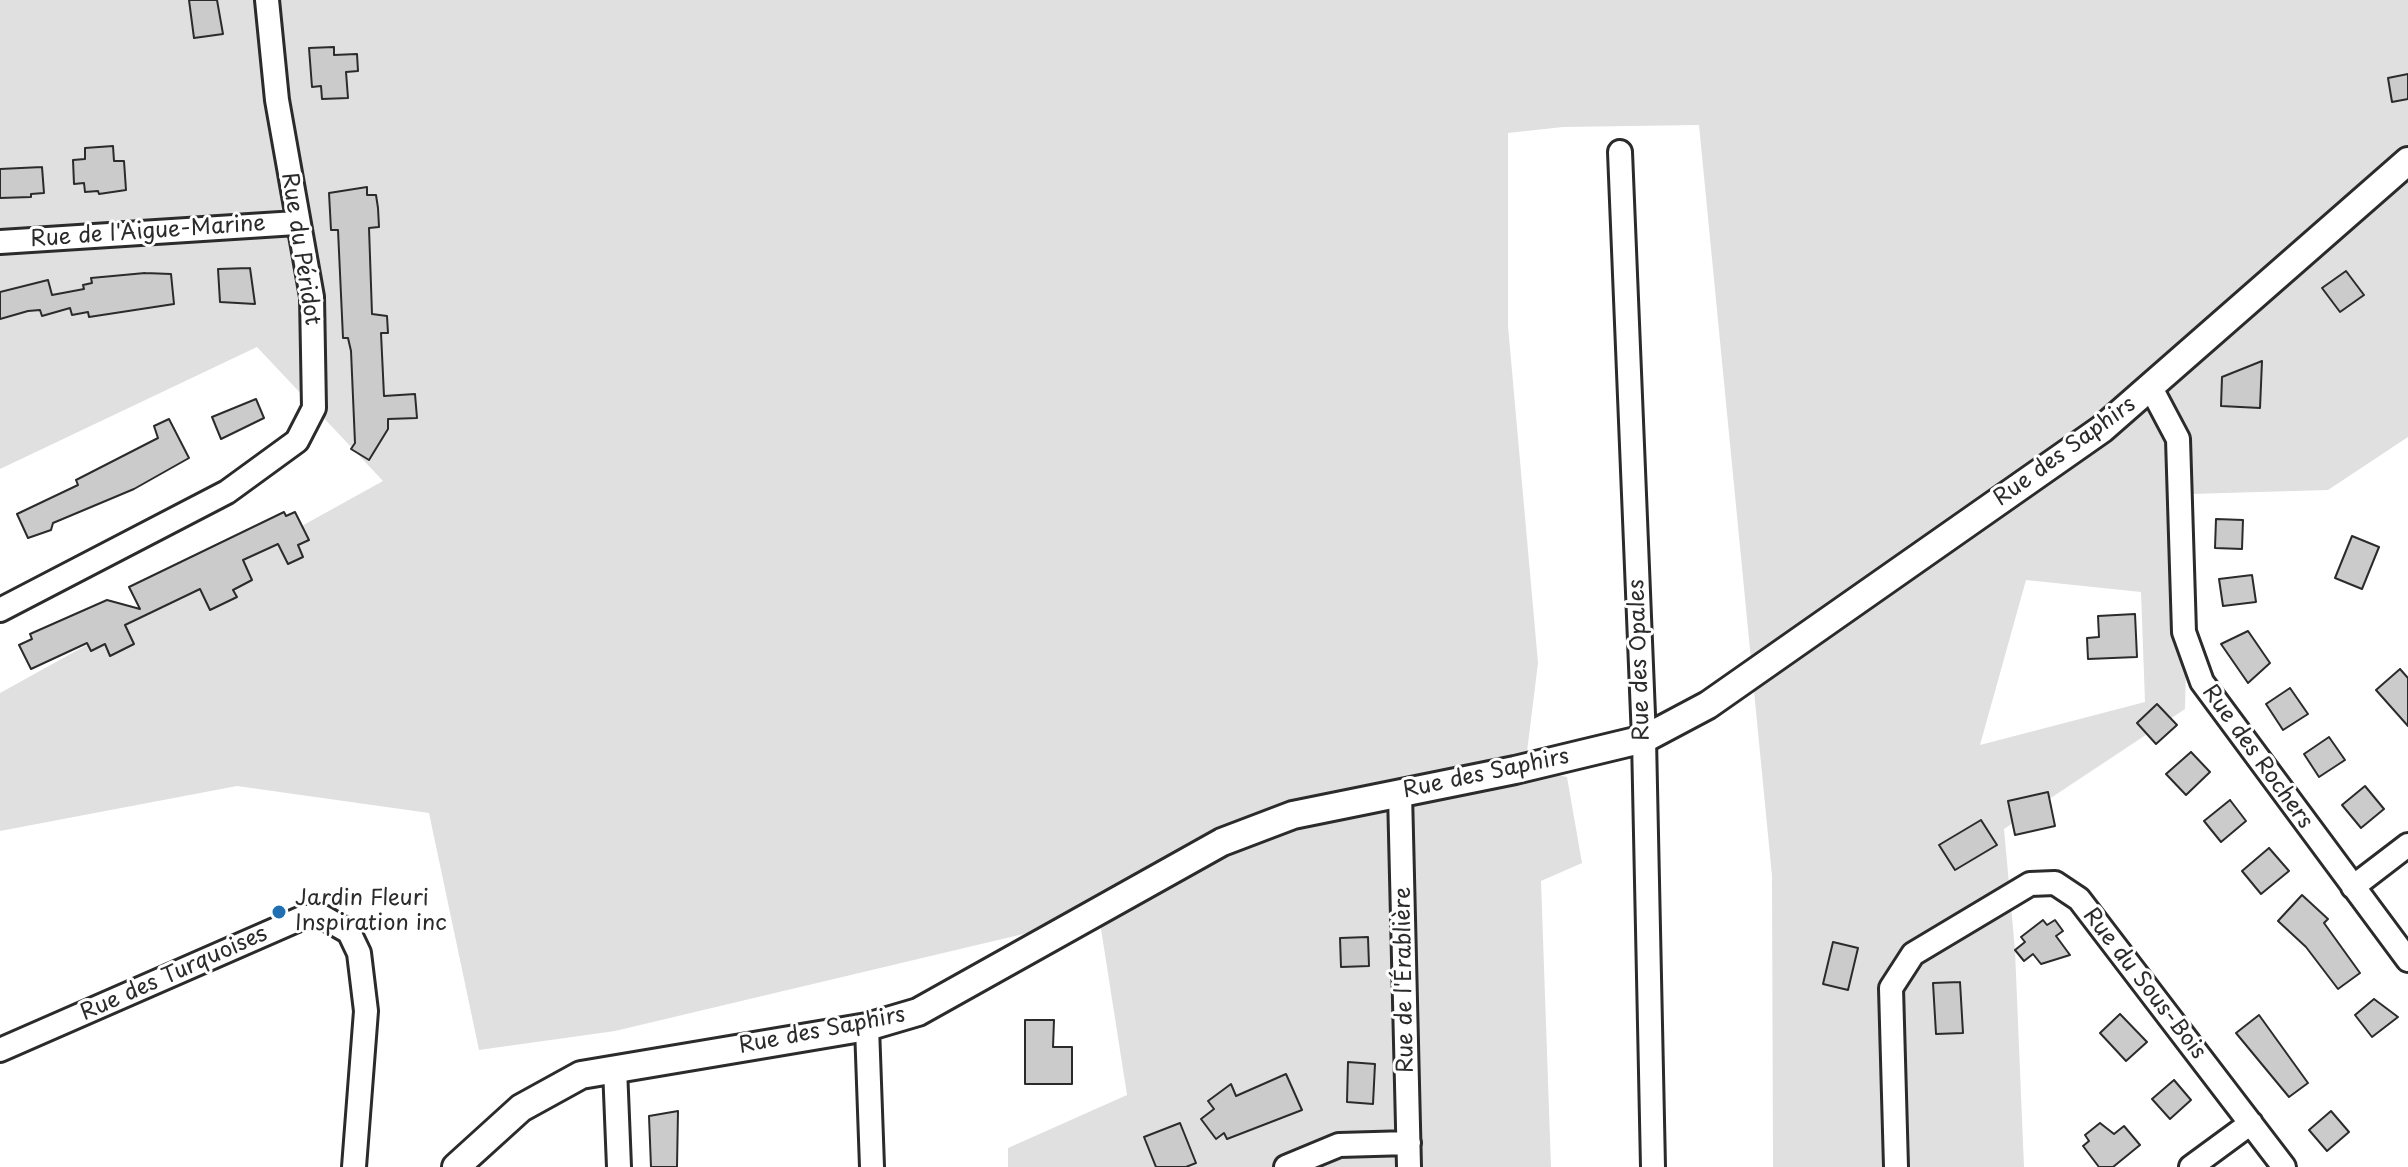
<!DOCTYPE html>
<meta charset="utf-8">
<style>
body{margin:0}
canvas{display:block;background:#fff}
</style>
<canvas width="2408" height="1167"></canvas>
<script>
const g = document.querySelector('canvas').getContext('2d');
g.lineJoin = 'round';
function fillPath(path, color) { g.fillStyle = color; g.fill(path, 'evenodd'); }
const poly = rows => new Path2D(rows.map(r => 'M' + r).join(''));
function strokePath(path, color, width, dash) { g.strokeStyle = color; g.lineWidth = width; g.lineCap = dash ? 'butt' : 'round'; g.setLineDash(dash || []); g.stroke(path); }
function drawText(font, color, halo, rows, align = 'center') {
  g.font = font + ' "Playpen Sans",sans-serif'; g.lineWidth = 6; g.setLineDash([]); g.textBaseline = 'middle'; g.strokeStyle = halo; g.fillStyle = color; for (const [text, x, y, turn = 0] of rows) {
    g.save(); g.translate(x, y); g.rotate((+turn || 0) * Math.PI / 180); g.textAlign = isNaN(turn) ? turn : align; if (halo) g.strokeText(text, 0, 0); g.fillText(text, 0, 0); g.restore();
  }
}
fillPath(poly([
 [0,0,2408,0,2408,437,2328,490,2190,494,2185,709,2004,829,2015,950,2024,1167,1773,1167,1772,876,1699,125,1563,127,1508,133,1508,326,1538,663,1525,768,1567,777,1582,863,1541,881,1551,1167,1008,1167,1008,1148,1127,1095,1099,916,615,1031,479,1050,429,813,237,786,0,831,0,693,383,481,257,347,0,469],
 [2026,580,2141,592,2145,702,1980,745]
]), '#e0e0e0');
const building = poly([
 [189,0,217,0,223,34,194,38,189,0],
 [334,47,334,55,357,54,358,71,346,72,348,98,322,99,321,86,312,87,309,48,334,47],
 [2408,74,2408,99,2392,102,2388,78,2408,74],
 [113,146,114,161,124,161,126,190,99,194,98,191,85,192,84,183,74,184,73,160,85,159,85,148,113,146],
 [42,167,44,193,31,194,31,197,0,198,0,169,42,167],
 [367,187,367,195,376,195,378,208,379,227,369,228,372,314,387,316,388,333,381,333,384,396,415,394,417,418,388,419,388,429,369,460,351,449,355,443,351,351,348,338,343,338,338,230,331,230,329,193,367,187],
 [250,268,255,304,220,302,218,269,250,268],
 [2346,271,2364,295,2340,312,2322,288,2346,271],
 [145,273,171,274,174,304,89,317,88,312,72,315,70,308,42,316,40,310,28,311,0,319,0,292,48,280,52,295,84,289,83,285,92,283,91,278,145,273],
 [2262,361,2260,408,2221,406,2222,377,2262,361],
 [256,399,264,418,221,439,212,417,256,399],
 [169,419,189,458,134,489,53,523,51,530,28,538,17,514,78,485,76,480,158,438,154,426,169,419],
 [284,512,286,516,295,512,309,540,298,545,303,557,288,564,278,544,243,560,252,580,233,590,237,597,210,610,200,589,125,625,134,644,110,656,105,644,91,651,87,643,31,669,19,645,32,639,30,634,107,600,140,609,129,587,284,512],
 [2216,519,2243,520,2242,549,2215,548,2216,519],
 [2352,536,2379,547,2362,589,2335,578,2352,536],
 [2252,575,2256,602,2223,606,2219,579,2252,575],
 [2135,614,2137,657,2088,659,2087,638,2099,637,2098,616,2135,614],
 [2248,631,2270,663,2248,683,2221,644,2248,631],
 [2400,669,2408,678,2408,726,2376,690,2400,669],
 [2290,688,2308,714,2283,730,2266,704,2290,688],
 [2157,704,2177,725,2156,744,2137,723,2157,704],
 [2329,737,2345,760,2319,777,2304,754,2329,737],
 [2191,752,2210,772,2186,795,2166,774,2191,752],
 [2365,786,2384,809,2361,828,2342,805,2365,786],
 [2048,792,2055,826,2015,835,2008,801,2048,792],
 [2230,800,2246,821,2221,842,2204,821,2230,800],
 [1981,820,1997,845,1955,870,1939,845,1981,820],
 [2269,848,2289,871,2261,894,2242,871,2269,848],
 [2302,895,2328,919,2324,923,2360,973,2338,989,2306,947,2278,921,2302,895],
 [2043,920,2047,925,2055,920,2063,931,2056,936,2070,955,2041,964,2033,954,2024,961,2015,950,2025,942,2021,937,2043,920],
 [1368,937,1369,966,1341,967,1340,938,1368,937],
 [1833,942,1858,948,1848,990,1823,984,1833,942],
 [1960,982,1963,1033,1936,1034,1933,983,1960,982],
 [2374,999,2398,1017,2372,1037,2355,1015,2374,999],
 [2120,1014,2147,1042,2126,1061,2100,1033,2120,1014],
 [2259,1015,2308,1083,2289,1097,2236,1033,2259,1015],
 [1025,1020,1054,1020,1053,1047,1072,1047,1072,1084,1025,1084,1025,1020],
 [1348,1062,1375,1064,1373,1104,1347,1102,1348,1062],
 [1286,1074,1302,1110,1227,1139,1224,1133,1216,1139,1201,1119,1214,1109,1208,1101,1231,1084,1236,1096,1286,1074],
 [2174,1080,2191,1100,2170,1119,2152,1099,2174,1080],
 [678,1111,677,1167,651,1167,649,1116,678,1111],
 [2331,1111,2349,1132,2327,1151,2309,1130,2331,1111],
 [1180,1123,1196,1163,1186,1167,1156,1167,1144,1137,1180,1123],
 [2100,1123,2114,1134,2124,1126,2140,1145,2113,1167,2099,1167,2083,1146,2089,1141,2085,1135,2100,1123]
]);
fillPath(building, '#cbcbcb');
strokePath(building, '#2b2b2b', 2);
const minor = poly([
 [1620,152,1644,739,1653,1167],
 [0,242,296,223],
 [2151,388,2178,439,2184,632,2202,682,2408,960],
 [0,610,227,492,297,441,314,408,312,297,277,100,267,0],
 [1400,793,1409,1167],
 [2353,887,2408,845],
 [867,1027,872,1167],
 [0,1050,304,917,323,917,349,932,359,953,366,1011,354,1167],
 [615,1068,619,1167],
 [1286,1167,1339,1145,1409,1143],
 [1896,1167,1891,988,1913,954,2030,884,2055,883,2079,899,2284,1167],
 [2191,1167,2251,1123]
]);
const tertiary = poly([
 [456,1167,521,1108,581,1075,867,1027,918,1012,1222,842,1293,815,1515,770,1644,739,1708,705,2102,429,2408,161]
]);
strokePath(minor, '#2b2b2b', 28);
strokePath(tertiary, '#2b2b2b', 32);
strokePath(minor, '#fff', 22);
strokePath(tertiary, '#fff', 26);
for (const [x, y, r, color] of [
 [279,912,8,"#1f6fb2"]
]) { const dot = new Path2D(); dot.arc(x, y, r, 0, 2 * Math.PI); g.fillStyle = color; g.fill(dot); strokePath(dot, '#fff', 3); }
drawText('22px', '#2b2b2b', '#fff', [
 ["Rue de l'Aigue-Marine",148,232,-4],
 ["Rue du Péridot",300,249,81],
 ["Rue des Saphirs",2065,452,-36],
 ["Rue des Opales",1640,660,-92],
 ["Rue des Rochers",2257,757,54],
 ["Rue des Saphirs",1486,774,-12],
 ["Rue des Turquoises",174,974,-24],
 ["Rue de l'Érablière",1405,980,-91],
 ["Rue du Sous-Bois",2144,984,52],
 ["Rue des Saphirs",822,1031,-11]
]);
drawText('22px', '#2b2b2b', '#fff', [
 ["Jardin Fleuri",295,899],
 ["Inspiration inc",295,924]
], 'left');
</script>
